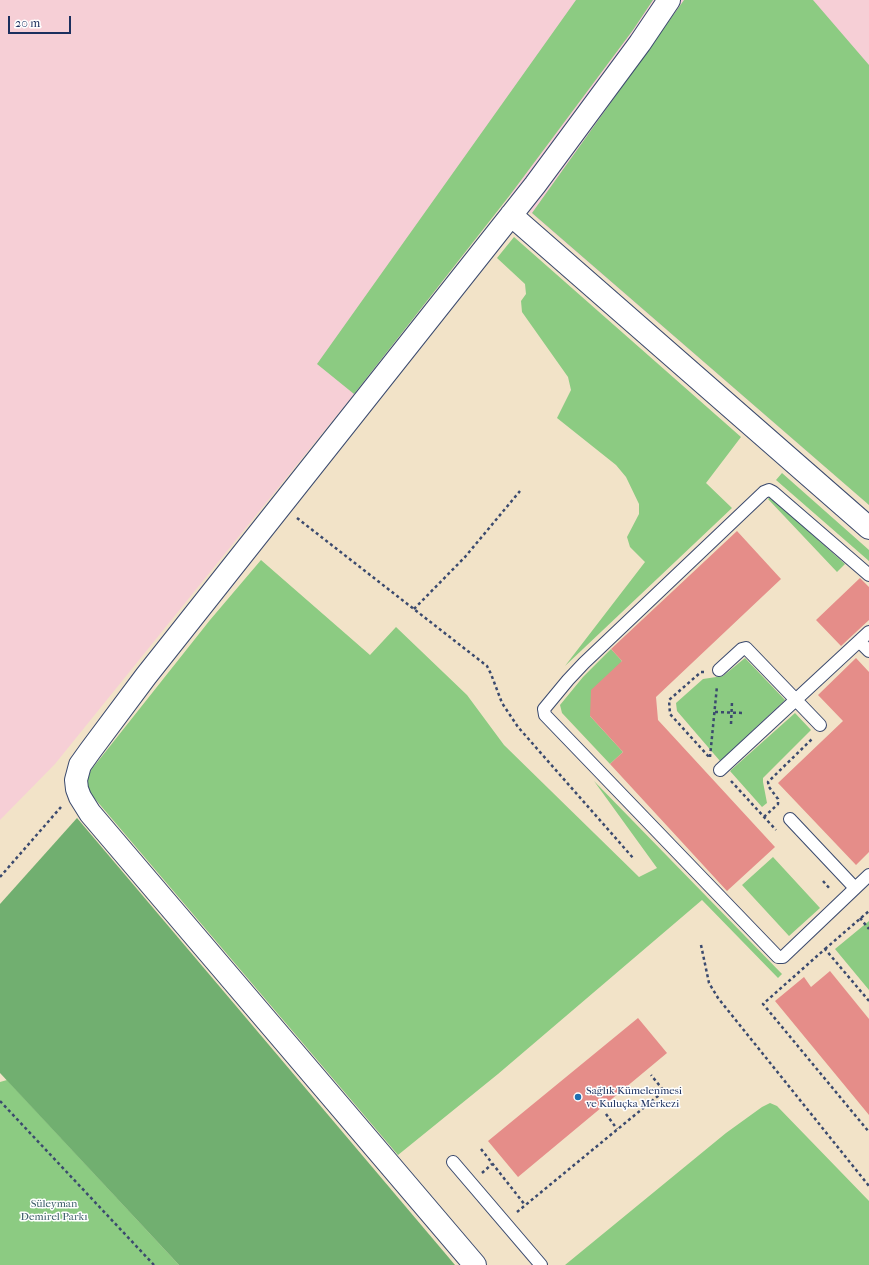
<!DOCTYPE html>
<meta charset="utf-8">
<style>
body{margin:0}
#map{position:relative;width:869px;height:1265px;overflow:hidden;background:#f2e3c8;font-family:"IM FELL French Canon",serif}
canvas{display:block}
.scale{position:absolute;left:8px;top:16px;width:63px;height:18px;box-sizing:border-box;border:2px solid #1b2f5e;border-top:0;padding-left:5px;font-size:12px;line-height:14px;white-space:nowrap;color:#1b2f5e;-webkit-text-stroke:3px #fff;paint-order:stroke}
</style>
<div id="map">
<canvas width="869" height="1265"></canvas>
<div class="scale">20 m</div>
</div>
<script>
const g = document.querySelector('canvas').getContext('2d');
g.lineJoin = 'round';
function fillPath(path, color) { g.fillStyle = color; g.fill(path, 'evenodd'); }
const poly = rows => new Path2D(rows.map(r => 'M' + r).join(''));
function strokePath(path, color, width, dash) { g.strokeStyle = color; g.lineWidth = width; g.lineCap = dash ? 'butt' : 'round'; g.setLineDash(dash || []); g.stroke(path); }
function drawText(font, color, halo, rows, align = 'center') {
  g.font = font + ' "IM FELL French Canon",serif'; g.lineWidth = 3; g.setLineDash([]); g.textBaseline = 'middle'; g.strokeStyle = halo; g.fillStyle = color; for (const [text, x, y, turn = 0] of rows) {
    g.save(); g.translate(x, y); g.rotate((+turn || 0) * Math.PI / 180); g.textAlign = isNaN(turn) ? turn : align; if (halo) g.strokeText(text, 0, 0); g.fillText(text, 0, 0); g.restore();
  }
}
fillPath(poly([
 [0,0,869,0,869,505,510,195,354,394,55,764,0,820]
]), '#f6cfd6');
fillPath(poly([
 [576,0,653,0,633,30,510,195,354,394,317,364],
 [684,0,813,0,869,65,869,505,532,213],
 [514,237,741,437,706,483,732,508,565,666,645,562,630,547,627,537,639,514,639,504,626,477,616,465,557,418,571,390,568,377,522,312,521,301,526,294,525,284,497,258],
 [782,473,869,550,869,561,776,480],
 [770,497,845,564,837,572,768,499],
 [261,560,370,655,396,627,467,695,504,745,639,877,657,868,594,781,782,974,778,978,702,900,498,1074,398,1155,90,793,88,786,88,777,91,770,210,620],
 [611,649,622,661,590,716,623,752,610,764,562,713,560,705,583,677],
 [745,658,785,700,720,761,677,711,676,703,703,679,723,676],
 [795,713,811,730,763,778,763,782,767,803,762,807,730,771],
 [773,857,820,908,789,936,742,885],
 [869,921,869,990,835,949],
 [7,1080,179,1265,0,1265,0,1082],
 [770,1103,777,1106,869,1201,869,1265,565,1265,726,1133,762,1107]
]), '#8ccb82');
fillPath(poly([
 [77,818,455,1265,179,1265,0,1073,0,904]
]), '#71af70');
fillPath(poly([
 [737,531,781,579,656,697,658,720,775,847,727,891,610,764,623,752,590,716,591,690,622,661,611,649],
 [860,578,869,587,869,620,841,646,816,620],
 [856,658,869,672,869,852,856,865,778,783,843,721,818,695],
 [830,971,869,1019,869,1115,775,1001,804,977,811,987],
 [638,1018,667,1053,518,1177,488,1141]
]), '#e58d89');
const lane = poly([
 [869,575,773,492,769,490,764,492,584,663,568,680,544,709,545,715,778,957,783,957,869,875],
 [859,641,869,651],
 [719,670,742,649,746,648,820,725],
 [720,770,869,632],
 [790,819,855,888],
 [453,1162,541,1265]
]);
const street = poly([
 [511,215,869,528],
 [475,1265,90,813,80,797,77,789,76,780,80,765,90,751,146,676,535,185,640,43,669,0]
]);
strokePath(lane, '#3b4a6e', 14);
strokePath(street, '#3b4a6e', 24);
strokePath(poly([
 [297,518,487,666,491,674,502,703,518,727,634,859],
 [414,609,465,557,520,491],
 [704,672,701,672,669,700,670,714,710,758],
 [715,712,743,713],
 [731,724,732,702],
 [710,757,717,686],
 [731,781,776,830],
 [764,817,778,804,778,799,769,787,768,782,813,738],
 [0,877,61,807],
 [823,881,830,889],
 [860,918,869,929],
 [701,945,709,983,718,998,869,1186],
 [825,949,869,911],
 [869,1001,825,949,763,1004,869,1132],
 [0,1101,154,1265],
 [606,1114,617,1129],
 [481,1149,525,1205],
 [482,1173,492,1164],
 [517,1212,664,1091,651,1075]
]), '#3b4a6e', 2.5, [3, 3]);
strokePath(lane, '#fff', 12);
strokePath(street, '#fff', 22);
for (const [x, y, r, color] of [
 [578,1097,4,"#1f6fb2"]
]) { const dot = new Path2D(); dot.arc(x, y, r, 0, 2 * Math.PI); g.fillStyle = color; g.fill(dot); strokePath(dot, '#fff', 1.5); }
drawText('11px', '#1b2f5e', '#fff', [
 ["Sağlık Kümelenmesi",586,1091],
 ["ve Kuluçka Merkezi",586,1104]
], 'left');
drawText('11px', '#3d5e69', '#fff', [
 ["Süleyman",54,1204],
 ["Demirel Parkı",54,1217]
]);
</script>
